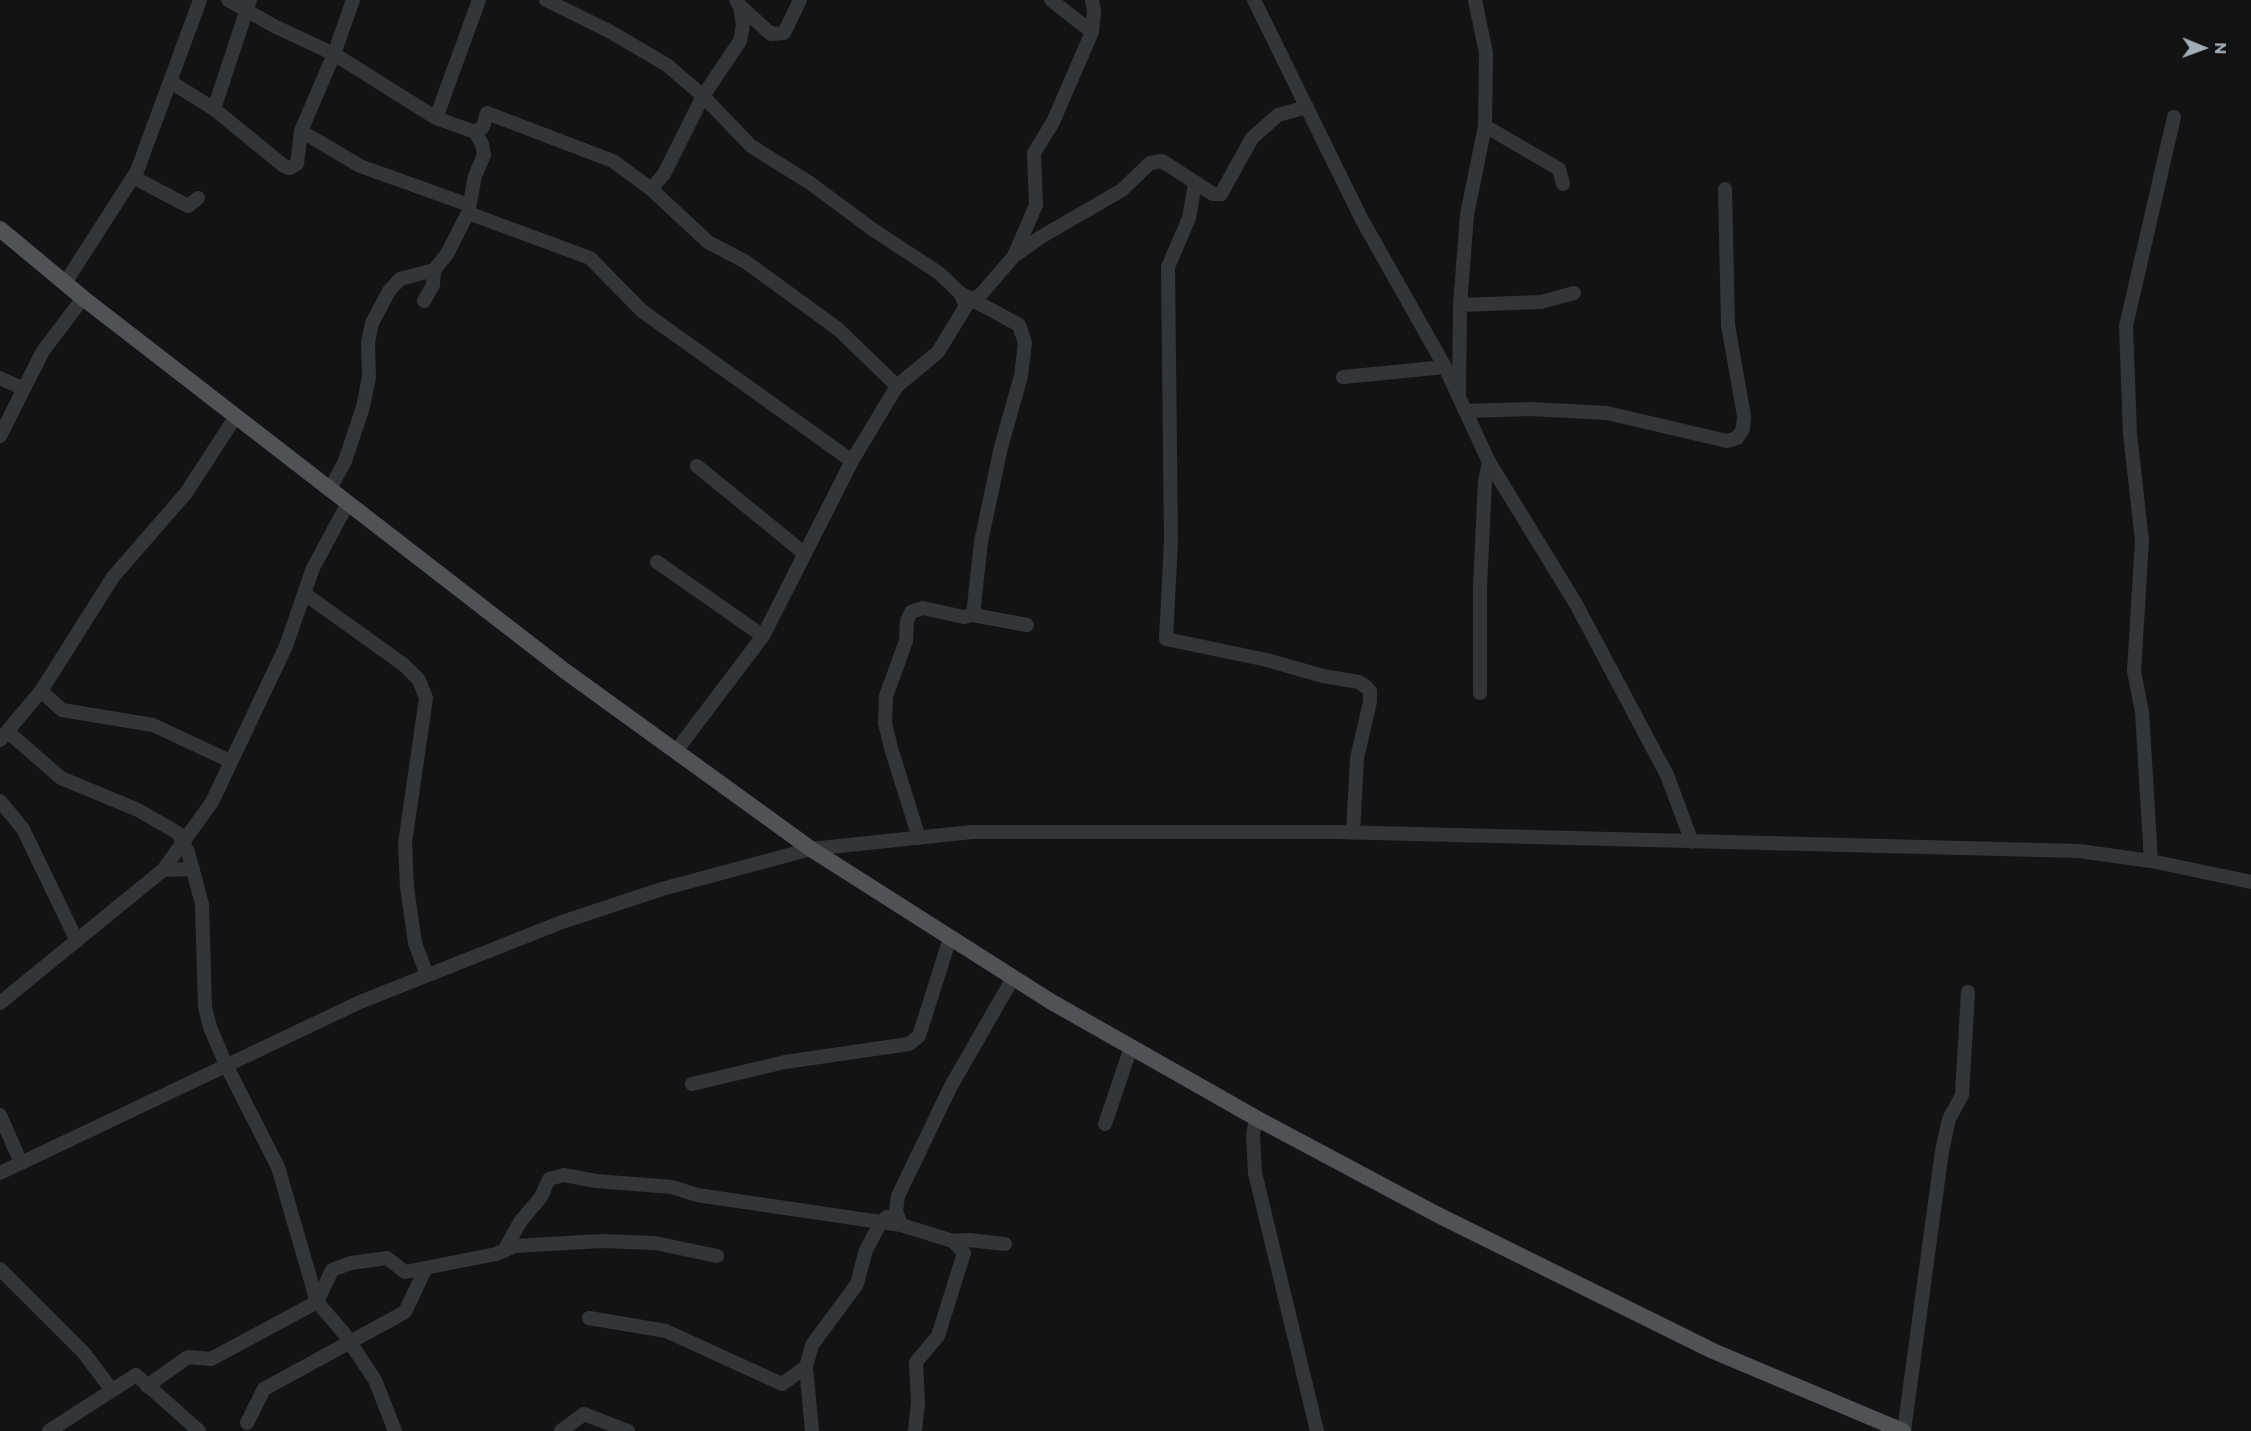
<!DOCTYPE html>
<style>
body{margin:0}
#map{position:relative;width:2251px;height:1431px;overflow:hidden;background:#121314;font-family:Commissioner,sans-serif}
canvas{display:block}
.north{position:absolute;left:2173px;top:18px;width:60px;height:60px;-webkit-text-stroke:4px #0d0e0f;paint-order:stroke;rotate:91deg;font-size:16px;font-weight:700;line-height:24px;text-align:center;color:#a3adb6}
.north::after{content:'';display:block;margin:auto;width:21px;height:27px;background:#a3adb6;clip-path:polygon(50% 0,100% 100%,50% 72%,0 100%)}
</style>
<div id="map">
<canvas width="2251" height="1431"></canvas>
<div class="north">N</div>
</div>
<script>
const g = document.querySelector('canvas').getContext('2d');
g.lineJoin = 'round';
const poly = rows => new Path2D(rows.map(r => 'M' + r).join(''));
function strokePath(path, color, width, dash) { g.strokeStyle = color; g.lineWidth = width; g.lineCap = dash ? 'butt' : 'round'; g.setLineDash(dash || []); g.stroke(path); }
strokePath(poly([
 [228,0,274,26,334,54,436,118,475,132,483,127,487,113,613,161,651,189,708,242,746,262,838,329,897,386],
 [546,0,609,31,667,65,703,96,751,146,810,183,872,229,939,273,960,293,964,302],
 [1051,0,1092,32],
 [1254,0,1361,218,1445,367,1489,462,1576,604,1667,775,1692,842],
 [740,6,771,34,784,33,800,0],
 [171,82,214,109,284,166,290,168,297,164,301,131,334,54,353,0],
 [214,109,250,0],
 [436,118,479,0],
 [1485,126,1559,169,1563,184],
 [301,131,360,166,469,205],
 [133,177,188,206,198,198],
 [1195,184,1189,218,1168,267,1171,541,1166,639,1267,660,1323,676,1359,682,1366,687,1370,691,1370,702,1357,758,1353,833],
 [651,189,664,174,703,96,740,41,743,25,740,6,736,0],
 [468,213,590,258,642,311,852,461],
 [1014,256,1036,205,1034,153,1053,122,1092,32,1094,11,1092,0],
 [65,283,137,171,200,0],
 [424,301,433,285,434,270],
 [1460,305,1541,302,1574,293],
 [1343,377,1445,367],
 [0,378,24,389],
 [1459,394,1460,305,1467,215,1485,126,1486,53,1475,0],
 [1465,411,1531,409,1607,413,1727,441,1737,438,1743,429,1744,416,1728,325,1725,189],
 [0,436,43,351,83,298],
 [697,466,805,554],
 [330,489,345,461,363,407,369,377,368,343,372,323,389,291,400,279,434,270,447,254,468,213,475,176,484,155,482,144,475,132],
 [657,562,763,636],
 [305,594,404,665,419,680,426,698,405,843,407,887,415,943,427,975],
 [973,615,1027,625],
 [41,691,62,710,153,725,230,761],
 [1480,693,1480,587,1485,481,1489,462],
 [8,732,61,778,138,810,178,833,188,852,202,904,205,1007,210,1027,226,1065,278,1167,317,1302,343,1332,375,1380,395,1431],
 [0,740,41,691,113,577,186,493,236,416],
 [676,751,763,636,852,461,897,386,938,352,966,306,983,292,1014,256,1041,237,1122,190,1150,163,1162,161,1213,194,1221,194,1252,138,1278,115,1307,107],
 [0,801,23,829,77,941],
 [919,838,891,748,885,723,886,696,906,641,907,621,911,612,923,608,964,617,973,615,981,542,1001,447,1021,376,1025,343,1019,325,960,293],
 [2151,861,2142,712,2134,671,2142,541,2130,434,2126,326,2174,117],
 [163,870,193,869],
 [0,1003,163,870,212,802,286,646,313,568,348,503],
 [692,1084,785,1062,909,1044,919,1036,950,938],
 [0,1115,21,1163],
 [1256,1118,1253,1135,1255,1173,1317,1431],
 [1105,1124,1131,1047],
 [0,1173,360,1002,562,922,662,889,811,849,972,832,1337,832,2079,851,2151,861,2251,882],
 [953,1241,969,1240,1005,1244],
 [504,1251,520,1222,541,1197,549,1179,564,1175,596,1181,672,1187,697,1195,901,1225],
 [0,1269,84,1353,111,1389],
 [589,1318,666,1331,782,1384,806,1367],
 [147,1386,188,1357,211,1359,317,1302,332,1270,351,1263,387,1258,405,1272,496,1254,515,1246,602,1241,655,1243,717,1256],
 [247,1423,264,1389,405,1312,426,1268],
 [49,1431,136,1375,199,1431],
 [561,1431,584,1414,628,1431],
 [812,1431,806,1367,812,1345,857,1284,866,1250,881,1222,887,1217],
 [915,1431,918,1403,916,1362,938,1336,964,1253,953,1241,901,1225,896,1211,898,1196,951,1086,1013,978],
 [1904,1431,1942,1151,1949,1119,1962,1095,1968,992]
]), '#333639', 14);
strokePath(poly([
 [0,229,83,298,565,671,811,849,1050,1001,1256,1118,1438,1215,1713,1351,1903,1431]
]), '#4f5358', 16);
</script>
